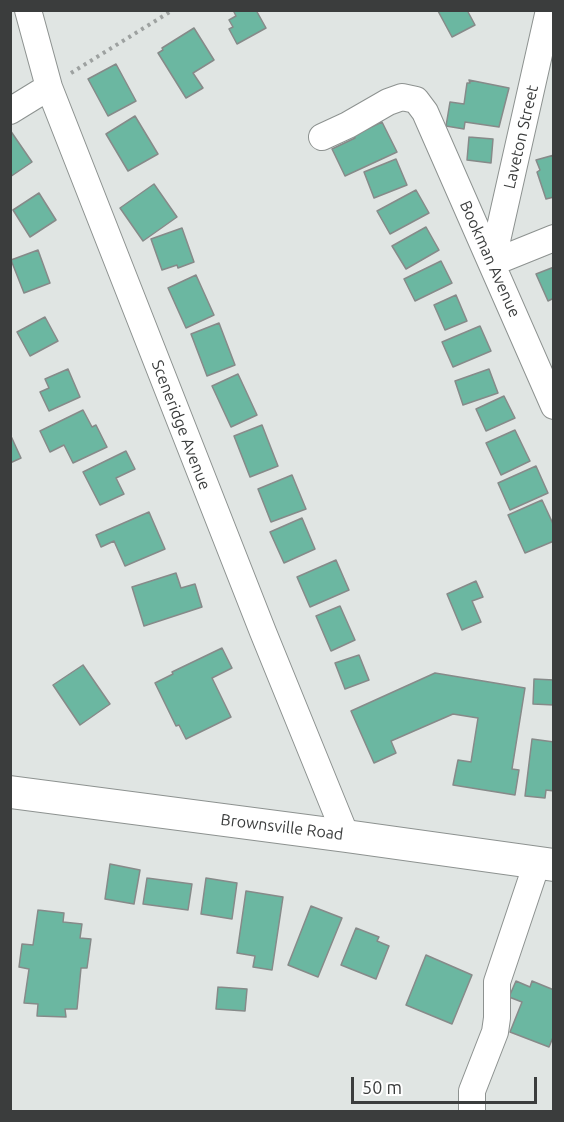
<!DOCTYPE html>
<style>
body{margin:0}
#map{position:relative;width:564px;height:1122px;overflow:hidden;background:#e0e5e3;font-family:Ubuntu,sans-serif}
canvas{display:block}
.frame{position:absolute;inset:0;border:12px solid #3b3d3d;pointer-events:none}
.scale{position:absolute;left:351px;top:1077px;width:186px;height:27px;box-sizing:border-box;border:3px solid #3b3d3d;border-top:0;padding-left:8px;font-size:18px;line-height:21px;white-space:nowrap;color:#3b3d3d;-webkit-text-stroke:4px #fff;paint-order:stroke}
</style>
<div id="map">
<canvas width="564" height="1122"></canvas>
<div class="frame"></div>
<div class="scale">50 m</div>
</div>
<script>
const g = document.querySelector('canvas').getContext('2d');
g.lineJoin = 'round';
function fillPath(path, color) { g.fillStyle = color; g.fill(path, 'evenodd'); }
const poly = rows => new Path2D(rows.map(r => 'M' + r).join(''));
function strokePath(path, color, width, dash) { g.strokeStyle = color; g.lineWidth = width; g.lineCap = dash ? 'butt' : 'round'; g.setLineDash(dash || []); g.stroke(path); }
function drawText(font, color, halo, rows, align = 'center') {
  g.font = font + ' Ubuntu,sans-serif'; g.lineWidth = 4.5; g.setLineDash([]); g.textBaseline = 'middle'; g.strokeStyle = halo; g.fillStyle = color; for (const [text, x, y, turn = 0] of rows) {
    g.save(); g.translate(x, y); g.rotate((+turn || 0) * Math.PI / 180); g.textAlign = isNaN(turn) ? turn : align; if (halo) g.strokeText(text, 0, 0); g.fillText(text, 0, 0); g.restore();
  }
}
const building = poly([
 [233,10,256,10,266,28,237,44,229,29,233,27,229,20,236,16,233,10],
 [467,10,475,25,452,37,438,11,467,10],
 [194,28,214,60,193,73,203,88,186,98,158,53,163,50,162,48,194,28],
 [116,64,136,101,108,116,88,79,116,64],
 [469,80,509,88,499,127,465,122,464,129,446,126,450,102,464,104,467,83,470,83,469,80],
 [135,116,158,154,128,171,106,134,135,116],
 [382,122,397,152,345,176,332,149,355,138,354,135,382,122],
 [10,130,32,162,10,177,10,130],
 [469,137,493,139,491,163,467,160,469,137],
 [554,155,554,197,546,199,537,172,540,170,536,160,554,155],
 [396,159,407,185,374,198,364,172,396,159],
 [154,184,177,217,143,241,120,208,154,184],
 [416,190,429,213,390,234,377,211,416,190],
 [39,193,56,220,30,237,13,210,39,193],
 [426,227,439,250,406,269,392,246,426,227],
 [182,228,194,262,178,268,177,265,162,270,151,239,182,228],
 [38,250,50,283,24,293,11,260,38,250],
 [441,261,452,283,415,301,404,279,441,261],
 [554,267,554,298,548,301,536,274,554,267],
 [196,275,214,315,186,328,168,288,196,275],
 [456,295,467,321,445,330,434,305,456,295],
 [45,317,58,341,30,356,17,332,45,317],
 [219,323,235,365,207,376,191,334,219,323],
 [480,326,491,351,453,367,442,342,480,326],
 [68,369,80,397,49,411,40,392,49,388,45,379,68,369],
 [489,369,498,393,463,405,455,381,489,369],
 [238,374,257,415,231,427,212,386,238,374],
 [504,396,515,418,486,431,476,409,504,396],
 [83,410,92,427,96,425,107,447,73,463,64,445,50,452,40,431,83,410],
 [262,425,278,466,250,477,234,436,262,425],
 [515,430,530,461,501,475,486,443,515,430],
 [10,434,21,458,10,463,10,434],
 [126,451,135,469,116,478,124,494,100,505,83,472,126,451],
 [536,466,548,493,510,510,498,483,536,466],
 [292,475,306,509,271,522,258,489,292,475],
 [542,500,554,526,554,541,525,553,508,515,542,500],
 [149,512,165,549,125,566,114,541,101,547,96,535,149,512],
 [302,518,315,549,284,563,270,532,302,518],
 [336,560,349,590,310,607,297,577,336,560],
 [176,573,181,588,195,584,202,607,144,626,132,587,176,573],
 [476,581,483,597,472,601,481,622,462,630,447,594,476,581],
 [340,606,355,640,331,651,316,616,340,606],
 [222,648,232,668,212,678,231,717,186,739,179,725,176,726,155,683,173,674,172,672,222,648],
 [359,655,369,680,345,689,335,663,359,655],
 [83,665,110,704,80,725,53,685,83,665],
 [435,673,525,688,512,769,519,770,515,795,453,785,458,760,471,762,478,718,453,714,391,741,396,753,374,763,351,711,435,673],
 [534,679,554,680,554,705,533,704,534,679],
 [532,739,554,742,554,791,546,790,545,798,525,796,532,739],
 [110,864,140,870,134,904,105,899,110,864],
 [147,878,192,884,188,910,143,904,147,878],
 [206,878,237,883,232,919,201,914,206,878],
 [246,891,283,897,272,970,253,967,255,956,237,953,246,891],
 [311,906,342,918,318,977,288,965,311,906],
 [38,910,64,913,63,922,82,924,80,938,91,939,87,968,81,968,77,1009,65,1009,66,1017,37,1016,38,1004,24,1003,29,969,19,967,22,944,33,945,38,910],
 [356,928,379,937,377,941,389,946,376,979,341,965,356,928],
 [426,955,472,975,452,1024,406,1005,426,955],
 [516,981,530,987,532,981,554,990,554,1035,549,1047,510,1032,522,1002,509,997,516,981],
 [218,987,247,989,245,1011,216,1009,218,987]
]);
fillPath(building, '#6bb7a1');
strokePath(building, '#868a89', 1.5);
const minor = poly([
 [28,10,49,87,263,632,346,836],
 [10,111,49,87],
 [322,137,348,125,388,102,402,97,416,100,425,112,554,406],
 [492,263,549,10],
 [492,263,554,238],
 [472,1112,472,1091,495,1032,497,1018,497,982,537,863]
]);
const major = poly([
 [10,792,346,836,554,865]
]);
strokePath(minor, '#8d9290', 28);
strokePath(major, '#8d9290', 34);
strokePath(poly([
 [71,73,173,10]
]), '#9da1a0', 4, [3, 4.5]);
strokePath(minor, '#fff', 26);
strokePath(major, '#fff', 32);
drawText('16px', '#3b3d3d', '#fff', [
 ["Laveton Street",521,137,-77],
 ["Bookman Avenue",490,259,66],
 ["Sceneridge Avenue",181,425,69],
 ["Brownsville Road",282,827,7]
]);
</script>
